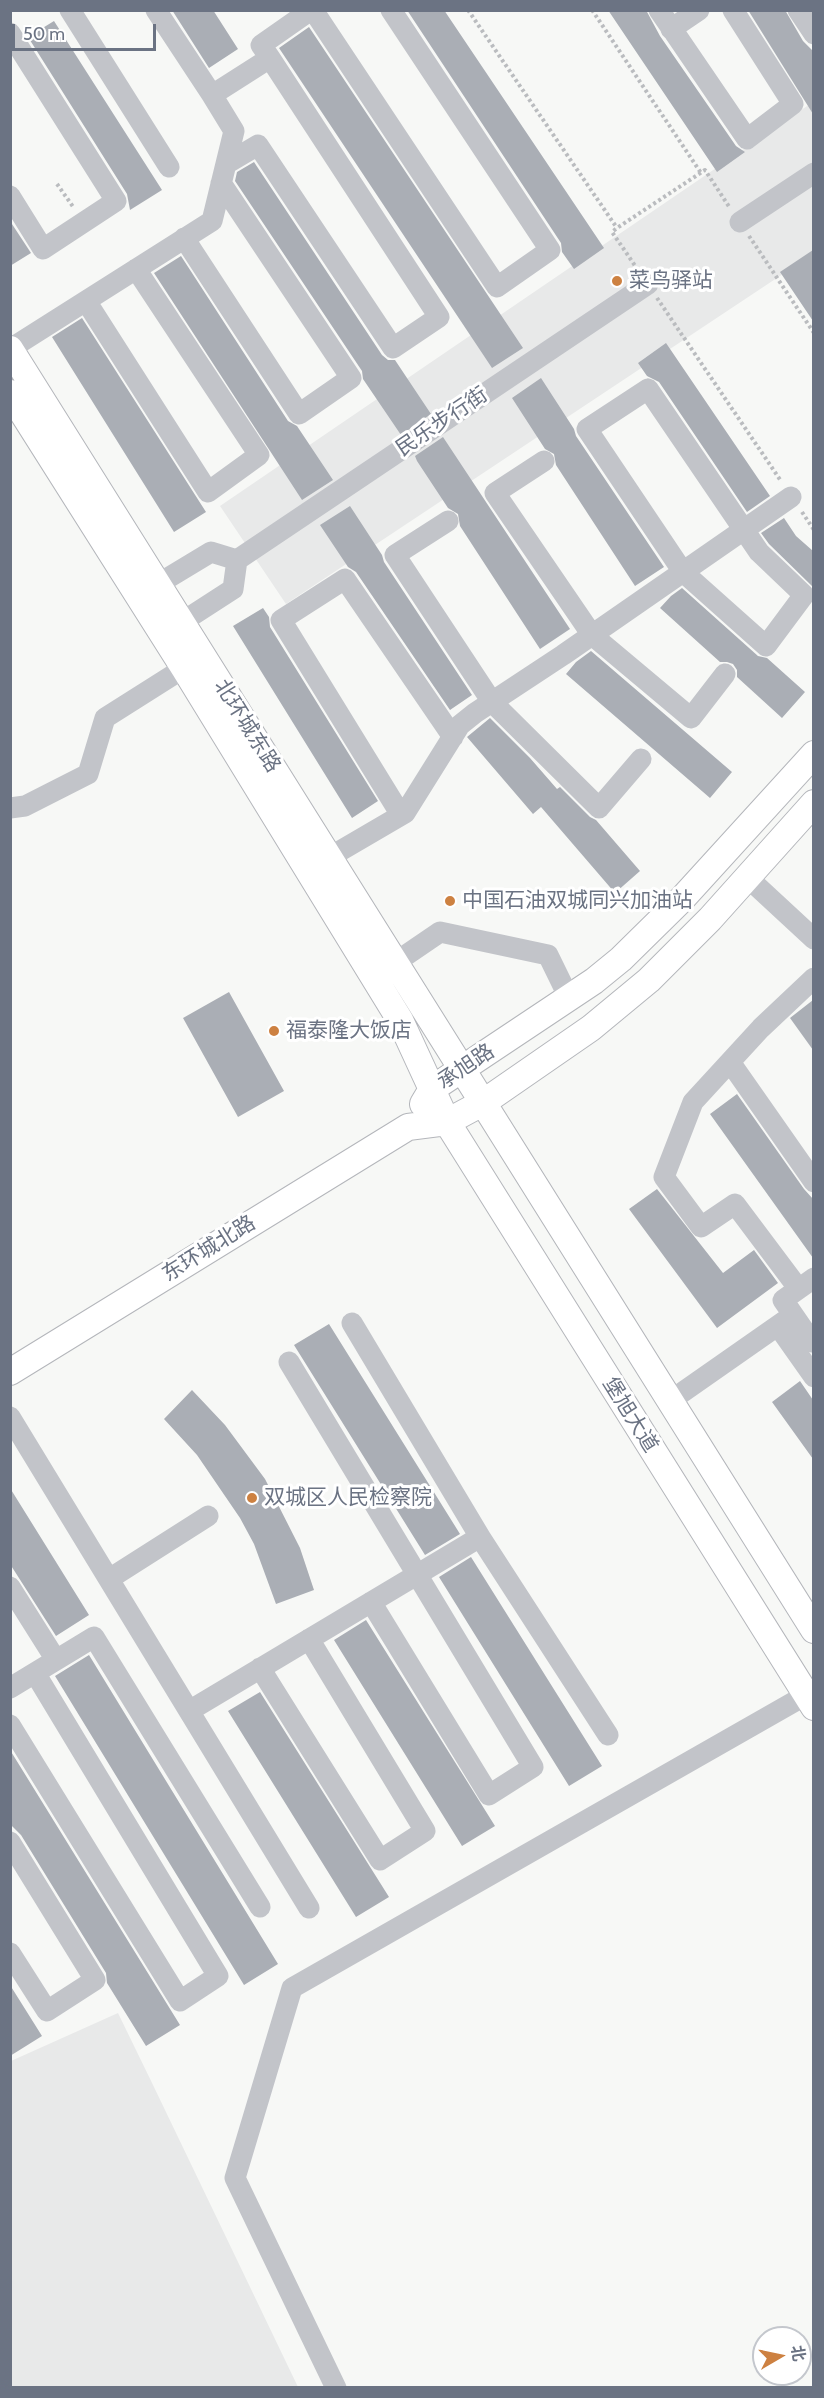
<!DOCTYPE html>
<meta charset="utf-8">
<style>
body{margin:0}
#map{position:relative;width:824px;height:2398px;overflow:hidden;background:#f7f8f6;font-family:Cabin,"Noto Sans SC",sans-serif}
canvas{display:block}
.frame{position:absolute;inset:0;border:12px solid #6b7383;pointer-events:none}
.north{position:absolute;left:752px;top:2326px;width:60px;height:60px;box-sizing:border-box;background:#fff;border:2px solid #c4c7cd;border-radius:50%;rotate:81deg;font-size:16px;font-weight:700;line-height:24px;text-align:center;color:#6b7383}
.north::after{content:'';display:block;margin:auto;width:21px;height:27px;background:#cd8141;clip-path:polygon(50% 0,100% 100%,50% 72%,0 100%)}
.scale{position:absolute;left:12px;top:24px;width:144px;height:27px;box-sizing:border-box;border:3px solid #6b7383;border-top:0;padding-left:8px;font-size:18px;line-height:21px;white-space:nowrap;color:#6b7383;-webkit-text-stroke:4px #fff;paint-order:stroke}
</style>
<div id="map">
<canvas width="824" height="2398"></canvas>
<div class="frame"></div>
<div class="north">北</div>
<div class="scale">50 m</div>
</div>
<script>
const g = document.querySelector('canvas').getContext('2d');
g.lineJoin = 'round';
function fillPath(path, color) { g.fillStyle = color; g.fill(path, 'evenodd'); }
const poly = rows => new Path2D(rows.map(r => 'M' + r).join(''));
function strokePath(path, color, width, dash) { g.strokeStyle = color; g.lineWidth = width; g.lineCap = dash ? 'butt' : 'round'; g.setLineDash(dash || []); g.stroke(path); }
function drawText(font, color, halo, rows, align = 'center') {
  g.font = font + ' Cabin,"Noto Sans SC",sans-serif'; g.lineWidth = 6; g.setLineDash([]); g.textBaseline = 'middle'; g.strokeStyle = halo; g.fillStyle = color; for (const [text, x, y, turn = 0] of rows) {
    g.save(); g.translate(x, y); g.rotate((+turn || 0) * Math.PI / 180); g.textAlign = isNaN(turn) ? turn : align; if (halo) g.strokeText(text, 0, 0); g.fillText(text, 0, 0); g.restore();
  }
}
fillPath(poly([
 [813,102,813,254,286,604,220,506],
 [118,2013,153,2085,298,2387,11,2387,11,2061]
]), '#e8e9e9');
fillPath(poly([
 [172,10,213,10,238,49,209,68],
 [407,10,444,10,604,248,574,269,562,252,561,243],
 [608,10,646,10,660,36,736,146,745,152,717,172],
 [748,10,785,10,803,41,813,51,813,114],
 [54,21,162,190,130,210,127,194,28,37],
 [309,27,523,348,492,368,279,48],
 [254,162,382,355,388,360,395,360,431,414,401,435,363,379,362,371,235,181,237,172],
 [10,221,31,253,10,266],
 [813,250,813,321,780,272],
 [181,256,288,421,297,426,333,480,302,500,154,273],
 [82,318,206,512,174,532,52,337],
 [666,343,770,496,747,512,659,382,647,376,638,363],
 [541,378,574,429,576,436,664,567,635,586,556,465,554,454,545,449,512,398],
 [443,437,570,629,540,649,460,526,458,514,448,508,417,461,415,456],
 [350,506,382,555,384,562,472,695,450,710,356,572,348,567,320,525],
 [784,518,796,536,813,551,813,587,769,544,761,533],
 [682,588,758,656,767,658,805,692,782,718,737,677,737,670,733,664,727,662,720,662,660,608,671,596],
 [263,608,269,617,270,627,378,801,352,818,233,626],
 [591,651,732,772,710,798,566,674,576,662],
 [490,718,530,758,557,789,560,787,590,817,596,820,640,871,615,893,541,807,533,814,467,737],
 [229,992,284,1091,238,1117,183,1018],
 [813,1000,813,1050,790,1018],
 [737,1094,804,1189,813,1199,813,1258,710,1114],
 [657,1189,723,1273,754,1250,778,1283,717,1328,629,1209],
 [329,1324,460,1534,425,1555,294,1345],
 [800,1381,813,1400,813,1459,772,1402],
 [192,1390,225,1425,265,1479,300,1548,314,1590,276,1604,254,1544,240,1518,197,1455,164,1419],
 [10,1488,89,1615,56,1636,10,1564],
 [471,1557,602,1766,569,1786,439,1577],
 [366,1620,495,1826,462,1846,334,1640],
 [89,1655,278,1964,244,1985,55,1676],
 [260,1692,389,1897,356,1917,228,1711],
 [10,1750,180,2025,146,2046,107,1983,106,1973,21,1835,10,1824],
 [10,1985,42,2036,10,2056]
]), '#aaaeb5');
const major = poly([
 [10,349,814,1630],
 [10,393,184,668,400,1020,447,1122,814,1707],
 [423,1104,432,1089,594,981,621,959,681,900,814,754],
 [10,1372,408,1127,447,1122,484,1102,591,1028,649,980,710,919,814,803]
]);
strokePath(major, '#b4b6bb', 28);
strokePath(poly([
 [468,10,617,228],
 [592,10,701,173],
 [57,184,74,208],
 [749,236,814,333],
 [638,270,612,232,617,228,705,170,730,208],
 [657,298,781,481],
 [802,512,814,530]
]), '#babcbf', 4, [3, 3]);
strokePath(poly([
 [70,10,169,167],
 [156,10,212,95],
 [313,10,497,287,550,250,391,10],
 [659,10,747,139,793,104,733,10],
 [798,10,814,34],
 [671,29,699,10],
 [10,33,116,201,43,249,10,196],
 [226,164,258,145,393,348,439,317,270,58],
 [740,222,814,173],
 [184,238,299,414,351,378,221,183],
 [86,301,208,492,259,455,136,269],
 [10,349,212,221,234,131,212,95,270,58,261,45,311,10],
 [648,389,759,552,804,595,766,646,683,572,587,429,648,389],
 [544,461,495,493,592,635,691,718,725,674],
 [448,521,395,555,492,702,599,808,641,759],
 [237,560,648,284],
 [158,584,211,552,237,560,233,589,182,622],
 [10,808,25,806,88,774,105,718,184,668],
 [401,815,281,620,345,579,453,737],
 [316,865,405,813,460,725,475,713,563,655,791,497],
 [747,877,814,939],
 [396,962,440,932,548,955,569,998],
 [730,1062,814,1182],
 [814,1278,783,1300,812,1342,814,1340],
 [798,1288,735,1204,701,1227,664,1177,693,1102,761,1028,814,978],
 [352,1323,480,1537,608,1735],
 [778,1326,814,1377],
 [289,1362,533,1767,489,1795,371,1602],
 [670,1401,793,1315],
 [10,1417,309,1908],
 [109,1579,208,1516],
 [10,1587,56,1660],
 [260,1668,380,1860,425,1831,309,1639],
 [10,1688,94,1637,260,1907],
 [189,1711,480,1537],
 [10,1725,180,2001,218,1976,35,1673],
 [10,1842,95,1980,47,2011,10,1953],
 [336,2388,235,2178,292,1988,806,1695]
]), '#c2c4c9', 21);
strokePath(major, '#fff', 26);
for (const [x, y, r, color] of [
 [617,281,6,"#cd8141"],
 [450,901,6,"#cd8141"],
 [274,1031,6,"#cd8141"],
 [252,1498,6,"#cd8141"]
]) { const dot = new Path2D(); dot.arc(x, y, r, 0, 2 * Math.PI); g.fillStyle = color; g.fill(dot); strokePath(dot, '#fff', 2); }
drawText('21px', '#6b7383', '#fff', [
 ["菜鸟驿站",629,281],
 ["中国石油双城同兴加油站",462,901],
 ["福泰隆大饭店",286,1031],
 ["双城区人民检察院",264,1498]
], 'left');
drawText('21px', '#6b7383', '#fff', [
 ["民乐步行街",442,422,-34],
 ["北环城东路",247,726,58],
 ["承旭路",466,1067,-34],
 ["东环城北路",209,1249,-32],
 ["堡旭大道",630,1415,58]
]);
</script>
